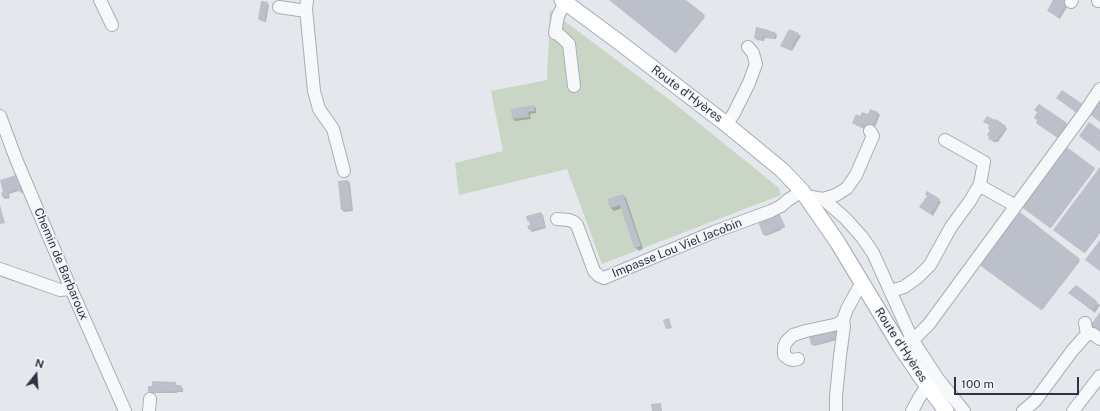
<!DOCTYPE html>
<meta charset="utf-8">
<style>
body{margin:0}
#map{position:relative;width:1100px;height:411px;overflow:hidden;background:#e4e7ec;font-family:"Public Sans",sans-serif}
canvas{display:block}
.north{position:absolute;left:16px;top:355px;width:40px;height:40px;-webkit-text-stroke:3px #f4f6f9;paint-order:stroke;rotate:17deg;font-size:11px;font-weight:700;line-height:16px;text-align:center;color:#2b3445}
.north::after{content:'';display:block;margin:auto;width:14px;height:18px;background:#2b3445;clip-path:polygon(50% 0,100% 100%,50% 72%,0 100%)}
.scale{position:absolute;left:954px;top:377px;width:125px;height:18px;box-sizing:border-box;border:2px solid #2b3445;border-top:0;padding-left:5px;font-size:12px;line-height:14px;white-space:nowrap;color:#2b3445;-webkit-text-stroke:3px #f4f6f9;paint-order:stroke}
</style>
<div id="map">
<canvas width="1100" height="411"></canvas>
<div class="north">N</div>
<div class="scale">100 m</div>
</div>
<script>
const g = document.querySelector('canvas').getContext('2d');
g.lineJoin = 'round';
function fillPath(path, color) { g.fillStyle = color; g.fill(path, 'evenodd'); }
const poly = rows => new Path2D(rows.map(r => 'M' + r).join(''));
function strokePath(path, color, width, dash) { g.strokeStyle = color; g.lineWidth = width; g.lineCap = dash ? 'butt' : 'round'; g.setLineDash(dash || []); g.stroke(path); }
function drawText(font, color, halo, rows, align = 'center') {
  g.font = font + ' "Public Sans",sans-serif'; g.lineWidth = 3; g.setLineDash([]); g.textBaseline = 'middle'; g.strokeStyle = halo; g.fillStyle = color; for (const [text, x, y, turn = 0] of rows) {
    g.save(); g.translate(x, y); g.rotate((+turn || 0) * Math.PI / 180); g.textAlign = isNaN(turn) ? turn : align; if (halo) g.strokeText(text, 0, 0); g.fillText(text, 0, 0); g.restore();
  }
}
fillPath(poly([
 [550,10,675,104,779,188,781,195,602,264,567,169,459,195,455,163,503,151,491,91,547,80]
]), '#c9d6c5');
fillPath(poly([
 [610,0,685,0,705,17,676,53],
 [1054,0,1071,0,1060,19,1048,11],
 [267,3,269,5,266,22,261,21,259,19],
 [769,31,775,33,777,35,776,39,765,38,764,41,757,40,755,38],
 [798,34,801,36,792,51,784,47],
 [533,106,536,108,536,113,530,114,531,119,515,121,513,119,512,110],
 [870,110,878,113,880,115,874,129,865,126,864,129,856,125,853,123,861,117,868,116],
 [1037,123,1066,124,1070,127,1061,140,1040,126],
 [1005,126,1007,129,998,142,994,142,989,139],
 [1064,146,1095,169,1051,228,1021,206],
 [1100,168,1100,233,1085,253,1055,230],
 [18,175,24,192,21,193,19,191,9,194,10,198,5,199,3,197,2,194],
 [348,181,350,183,353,211,344,212,342,210],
 [623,195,626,198,643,249,639,251,635,247,622,208,614,211,610,207],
 [928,196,939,200,941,202,933,216,923,209],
 [541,213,543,215,546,228,532,232,530,230,532,226,528,221],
 [1020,213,1080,261,1042,310,980,263],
 [779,215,785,227,781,229,781,230,766,236,763,234],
 [1076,287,1100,305,1095,313,1069,293],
 [836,328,841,339,814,346,812,344],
 [175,383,178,386,181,386,183,389,183,392,177,392,177,393,151,393,149,391]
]), '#0003');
fillPath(poly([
 [609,0,686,0,705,15,675,53],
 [1053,0,1068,0,1058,17,1047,11],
 [261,1,268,2,264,21,258,19],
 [756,27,769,30,769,31,775,32,774,38,763,36,762,40,754,38],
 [789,29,799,33,789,50,780,46],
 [1062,90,1084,105,1078,114,1056,98],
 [1100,95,1100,122,1087,112],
 [1039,104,1067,123,1057,137,1036,123,1037,120,1034,118,1037,112,1034,110],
 [534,105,535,111,528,112,529,117,512,119,511,109],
 [870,109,878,112,872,128,863,124,862,128,852,123,856,114,860,116,862,112,868,114],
 [987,116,995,120,996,119,1006,126,996,140,991,140,988,139,989,137,987,135,990,130,988,129,989,125,983,122],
 [1089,122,1100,130,1100,152,1079,136],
 [1064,145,1095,168,1050,228,1020,206],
 [1100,167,1100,231,1084,253,1053,230],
 [19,174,23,190,18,191,17,189,7,192,9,196,2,197,1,193,3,192,0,180],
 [348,180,351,209,341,210,338,181],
 [927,191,940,199,930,214,919,207,927,196,925,194],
 [623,194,641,246,634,248,620,205,610,208,607,199],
 [0,205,5,223,0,224],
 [541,212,545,226,529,230,527,226,530,225,529,221,527,221,526,216],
 [1020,212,1080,259,1041,310,978,264],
 [779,213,785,226,763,235,758,221],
 [1100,240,1100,271,1085,260],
 [1076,285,1097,301,1092,310,1068,293],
 [1100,312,1100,333,1090,326],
 [669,318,672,328,666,329,663,320],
 [837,327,839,337,811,345,809,335],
 [152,381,176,382,176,385,181,385,181,390,175,390,175,391,148,392,148,386,152,386],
 [661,403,662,411,652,411,651,404]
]), '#bbc0ca');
const minor = poly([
 [100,0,112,25],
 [307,0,306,9,314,91,319,109,333,129,344,171],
 [1098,1,1099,0],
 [1071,2,1072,0],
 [279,7,306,11],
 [556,32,569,44,574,86],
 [555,33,558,16,565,2],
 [0,116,16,159,71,289,125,411],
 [726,124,733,115,749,83,756,64,753,53,748,47],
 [945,140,984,162,980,184,982,187,1016,206],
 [806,196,823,199,845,218,862,237,873,253,912,339,938,379,964,411],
 [823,199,836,195,847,188,856,175,869,145,873,136,870,131],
 [557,219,569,220,574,222,577,225,594,271,599,276,604,278,714,232,771,211,781,206,788,200,802,191],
 [0,269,60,290,71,289],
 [891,291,904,287,918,277,930,265,951,227,970,201,980,184],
 [1087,334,1093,334,1100,339],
 [900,346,916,337,929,324,1084,113,1100,89],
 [798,359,793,360,789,359,784,355,784,347,786,342,793,335,806,331,838,324,843,320],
 [149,411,150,399],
 [836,411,836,396,840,356,844,326,843,320,847,309,858,289,864,285],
 [912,411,919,398,927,386],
 [1023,411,1035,401,1072,351,1087,334,1085,323],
 [1073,411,1100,376]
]);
const major = poly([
 [562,0,619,42,726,124,782,170,802,191,838,243,900,346,921,377,946,411]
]);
strokePath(minor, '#a9aeb7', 14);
strokePath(major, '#a3abb8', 17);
strokePath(minor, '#f7f8fa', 12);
strokePath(major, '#fff', 15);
drawText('12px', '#2b3445', '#f4f6f9', [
 ["Route d'Hyères",687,94,37],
 ["Impasse Lou Viel Jacobin",677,248,-22],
 ["Chemin de Barbaroux",61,264,67],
 ["Route d'Hyères",901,345,57]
]);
</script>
